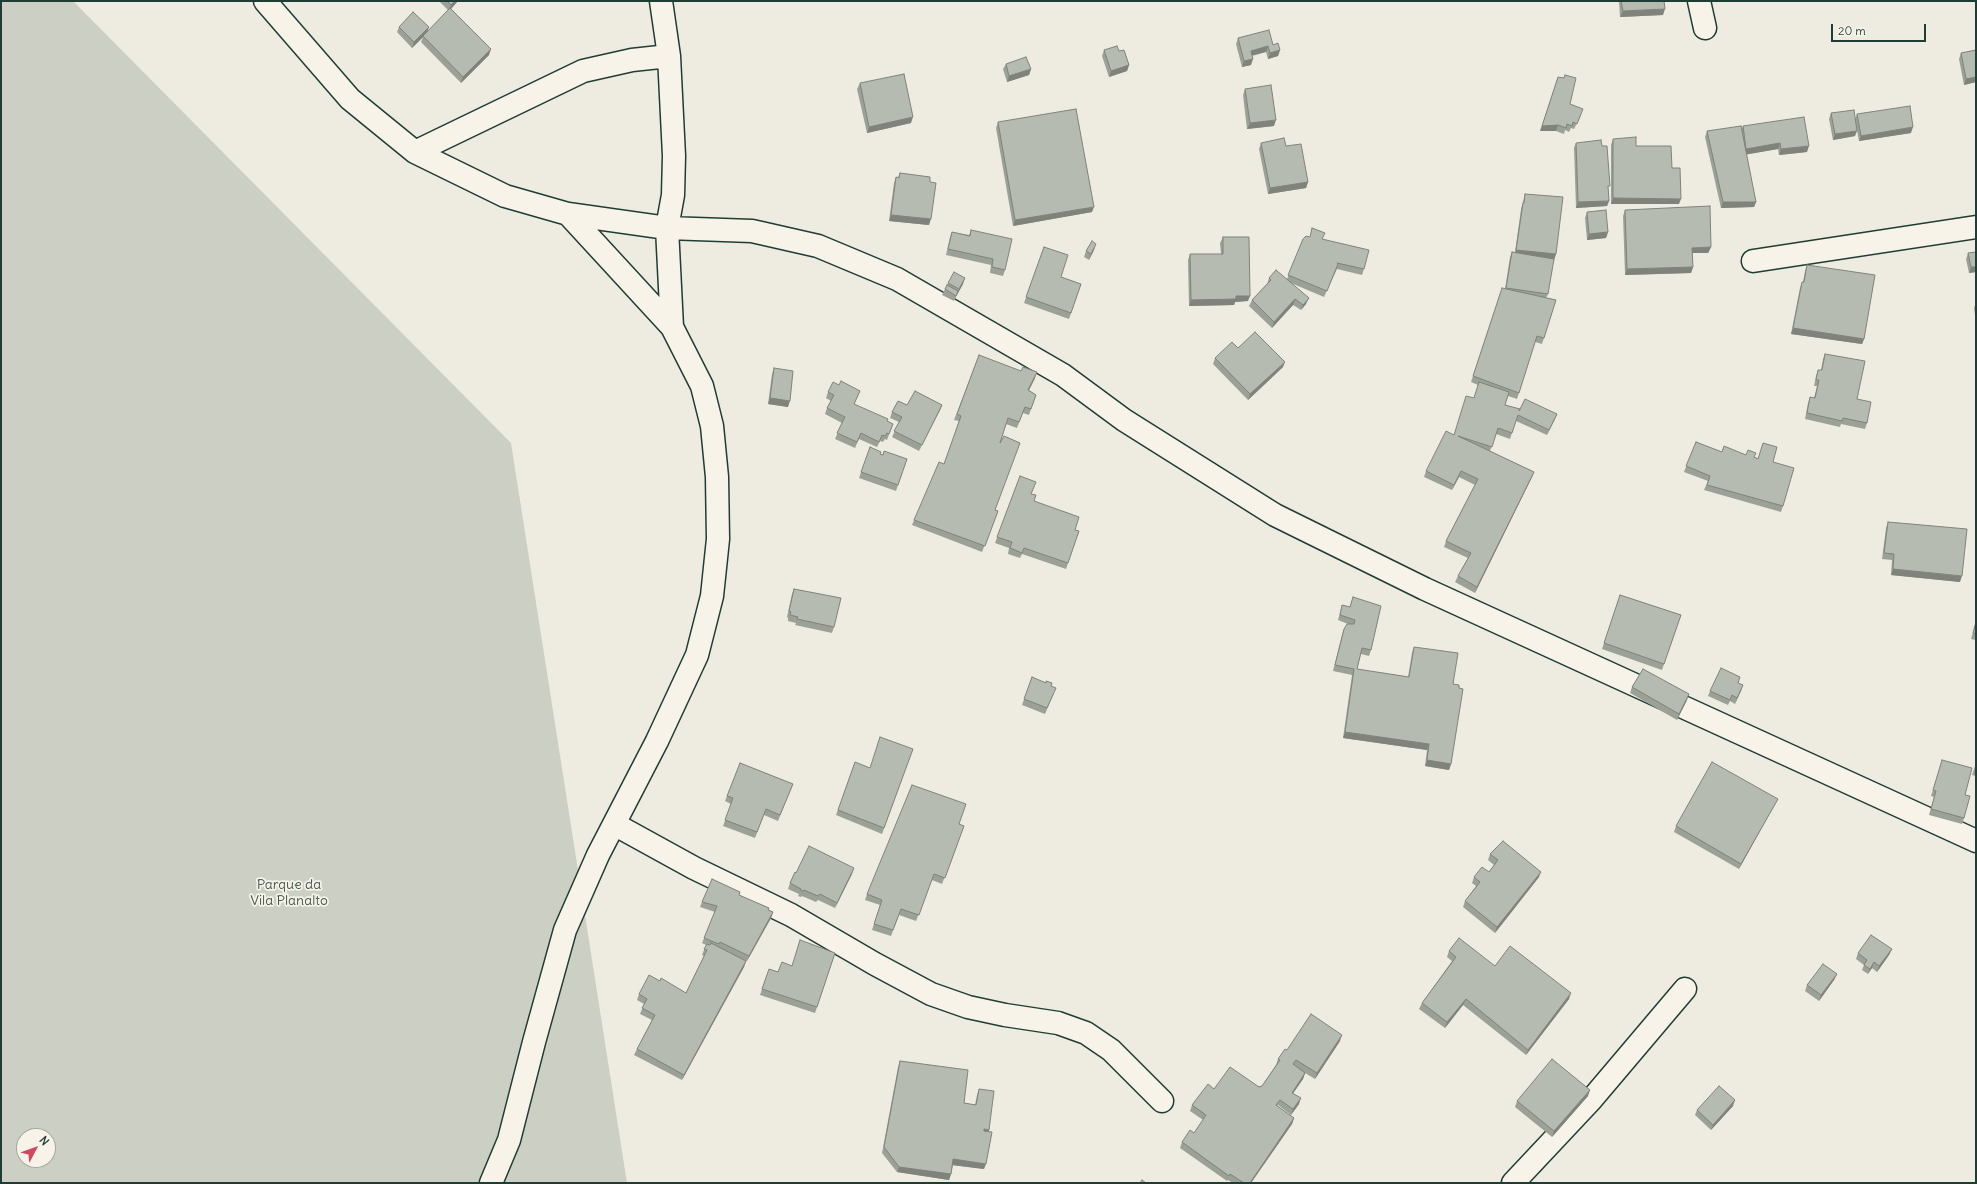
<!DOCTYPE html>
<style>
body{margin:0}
#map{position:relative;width:1977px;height:1184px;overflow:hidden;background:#eeece1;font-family:Delius,sans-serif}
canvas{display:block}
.frame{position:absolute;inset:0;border:2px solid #1f3d34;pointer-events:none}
.north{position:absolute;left:16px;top:1128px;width:40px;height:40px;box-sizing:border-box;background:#f7f3e8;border:1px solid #a1aaa0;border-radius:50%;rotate:49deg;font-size:11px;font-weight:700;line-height:16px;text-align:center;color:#1f3d34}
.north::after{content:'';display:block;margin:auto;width:14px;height:18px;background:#d1495b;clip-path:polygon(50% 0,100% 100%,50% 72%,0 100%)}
.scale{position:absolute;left:1831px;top:24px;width:95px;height:18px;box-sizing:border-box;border:2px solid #1f3d34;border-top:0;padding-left:5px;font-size:12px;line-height:14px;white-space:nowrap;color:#1f3d34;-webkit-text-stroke:3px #f7f3e8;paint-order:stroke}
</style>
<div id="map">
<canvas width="1977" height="1184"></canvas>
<div class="frame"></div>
<div class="north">N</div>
<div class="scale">20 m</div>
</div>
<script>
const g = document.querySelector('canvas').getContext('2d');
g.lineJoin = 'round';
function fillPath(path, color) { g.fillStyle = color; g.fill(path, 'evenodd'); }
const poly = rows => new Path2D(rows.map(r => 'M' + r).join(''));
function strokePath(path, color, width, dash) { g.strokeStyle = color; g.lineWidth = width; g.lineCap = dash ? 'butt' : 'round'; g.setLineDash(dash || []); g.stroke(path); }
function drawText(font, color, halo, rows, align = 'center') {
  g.font = font + ' Delius,sans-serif'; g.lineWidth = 3.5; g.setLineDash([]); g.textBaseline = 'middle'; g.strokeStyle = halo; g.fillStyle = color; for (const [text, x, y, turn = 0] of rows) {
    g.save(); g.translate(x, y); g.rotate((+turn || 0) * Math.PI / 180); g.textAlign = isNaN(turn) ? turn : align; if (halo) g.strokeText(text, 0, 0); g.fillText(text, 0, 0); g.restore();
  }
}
fillPath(poly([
 [1,1,73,1,511,443,627,1183,1,1183],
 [24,1136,48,1136,48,1160,24,1160]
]), '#cccfc4');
const minor = poly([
 [265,1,350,99,415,152,505,196,568,214,672,327,702,386,712,426,717,477,718,539,712,596,697,655,657,741,598,855,565,930,534,1042,509,1140,491,1183],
 [661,1,669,56,674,156,673,195,667,228,672,327],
 [1699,1,1705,28],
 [415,152,583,71,632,60,669,56],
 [568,214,667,228,752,231,818,246,897,279,1063,375,1124,420,1275,515,1425,589,1976,841],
 [1753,261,1976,227],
 [614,824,694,868,791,915,875,964,931,994,968,1007,1005,1015,1058,1023,1086,1033,1111,1050,1162,1101],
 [1513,1183,1591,1100,1685,989]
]);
strokePath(minor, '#1f3d34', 25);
strokePath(minor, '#f7f3e8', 22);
fillPath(poly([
 [439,1,458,1,451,9,489,55,461,83,421,42,423,37,412,48,397,32,399,27,427,32,448,10],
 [1619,1,1664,1,1663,15,1620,17],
 [1238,38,1273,45,1280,50,1278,56,1268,59,1266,52,1252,56,1251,65,1242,67,1236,44],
 [1104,50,1119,51,1129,65,1127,71,1109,77,1102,56],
 [1976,50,1976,82,1964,85,1959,59,1961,53],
 [1006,64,1031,69,1029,75,1007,82,1003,69],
 [1558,77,1570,104,1581,115,1574,129,1571,128,1569,132,1565,130,1564,134,1556,131,1540,131],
 [860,83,911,123,867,133,857,89],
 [1245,89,1274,126,1247,129,1243,95],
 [1831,113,1855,119,1857,114,1911,133,1859,141,1856,125,1855,136,1833,140,1829,119],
 [998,122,1092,212,1013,226,996,128],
 [1743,126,1807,152,1779,155,1778,149,1746,154,1756,202,1754,207,1721,208,1705,137,1707,131,1741,130],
 [1613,139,1636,146,1672,168,1679,204,1611,204,1611,145],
 [1261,143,1286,146,1308,182,1306,188,1268,194,1259,149],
 [1576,143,1608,190,1609,201,1607,206,1576,208,1574,148],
 [900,173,930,182,929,225,889,221,894,183,896,177,898,177],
 [1525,194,1556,254,1554,260,1553,260,1548,294,1546,298,1556,300,1542,344,1535,342,1517,399,1508,396,1505,405,1520,409,1557,414,1547,435,1516,421,1510,439,1496,434,1490,451,1534,472,1532,477,1475,593,1455,582,1458,576,1468,558,1444,547,1446,541,1475,485,1459,477,1452,490,1424,477,1426,471,1454,435,1474,398,1478,385,1471,382,1500,294,1505,289,1510,257,1512,252,1515,252,1521,209],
 [1625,210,1711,247,1708,253,1692,253,1693,267,1691,273,1625,275,1623,216],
 [1587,212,1608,232,1606,238,1587,240,1585,218],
 [971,230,1005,270,1003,276,990,273,991,265,946,255,950,237,952,232,969,235],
 [1223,237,1248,301,1235,302,1234,305,1189,306,1188,260,1190,254,1221,254,1220,243],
 [1303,239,1322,239,1364,269,1362,275,1337,269,1324,297,1291,283,1306,304,1301,310,1293,305,1272,328,1249,306,1252,300,1267,284,1269,278,1287,279],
 [1044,247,1061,277,1081,284,1069,319,1024,303],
 [1094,250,1089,260,1084,257,1086,251],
 [1968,253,1976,272,1969,273,1966,259],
 [1807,265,1864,339,1862,344,1791,334,1800,288,1802,282,1803,282,1805,271],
 [948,283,963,284,957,295,954,301,942,295],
 [1976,303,1976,322,1974,308],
 [1238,348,1283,367,1248,400,1213,364,1215,358],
 [1825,354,1857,399,1867,423,1865,429,1841,424,1840,427,1805,419,1808,403,1810,397,1814,398,1817,386,1814,386,1816,376,1818,370,1821,370,1823,359],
 [979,355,1035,378,1029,390,1036,395,1029,415,1023,413,1017,428,1006,424,1000,443,995,510,998,511,982,552,912,525,914,520,944,464,959,421,954,420],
 [774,368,788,407,768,404,772,374],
 [839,385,860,391,854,404,893,424,887,440,885,439,883,442,880,441,877,447,859,439,855,448,835,439,842,423,825,414,827,408,831,401,826,398,828,392],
 [907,405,942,405,940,410,919,451,892,437,899,422,890,418,892,412],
 [1696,442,1722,452,1746,455,1755,457,1758,459,1763,443,1773,462,1783,506,1781,512,1704,490,1708,481,1684,472],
 [880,454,907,459,896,491,859,478,861,472],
 [1020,476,1031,494,1034,501,1075,530,1079,531,1066,569,1022,554,1020,558,1008,554,1009,548,995,543],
 [1888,522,1960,582,1891,575,1892,560,1882,559,1886,528],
 [794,589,834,627,832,633,795,625,796,623,788,621,788,618,787,617,792,594],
 [1620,595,1681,615,1662,670,1602,649],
 [1353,597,1371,650,1369,656,1361,654,1357,669,1408,677,1412,653,1414,647,1453,684,1451,764,1449,770,1425,766,1427,750,1343,738,1352,675,1333,671,1342,635,1344,629,1348,624,1338,620,1342,605,1350,607],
 [1976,621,1976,640,1971,639],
 [1032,677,1051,686,1054,693,1045,714,1022,705],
 [1738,683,1743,685,1735,704,1730,701,1728,705,1708,696,1710,691],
 [1632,687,1687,700,1677,720,1630,693],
 [913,749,882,834,836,815,855,762,870,768],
 [1942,760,1964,818,1962,824,1929,815,1934,797,1931,796],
 [740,763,793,784,778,821,764,815,755,838,723,826,731,804,725,801],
 [1976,763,1976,776,1972,775],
 [1775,804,1739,869,1674,832,1676,826],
 [959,824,964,826,942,884,932,880,916,921,899,915,891,936,872,930,880,905,865,900,867,894],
 [1490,854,1539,877,1495,933,1463,907,1465,901,1476,886,1472,883,1474,877,1489,872,1494,865,1488,860],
 [796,873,852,874,835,908,818,900,816,902,802,896,801,897,798,896,799,894,788,889,790,883],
 [739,895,773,912,771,918,747,961,742,960,746,961,744,967,682,1080,634,1055,637,1049,652,1020,640,1014,644,1004,637,1000,639,994,660,981,686,993,704,956,702,955,706,945,702,943,715,912,700,907,702,902],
 [1892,949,1889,955,1877,972,1872,968,1868,974,1862,970,1864,965,1856,959,1858,953],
 [1449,951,1495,966,1569,999,1526,1055,1463,1005,1445,1028,1419,1009,1422,1003,1452,961,1447,957],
 [835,953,815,1013,760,995,769,969,778,972,791,966],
 [1837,974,1834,980,1819,1001,1805,991,1807,985],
 [1340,1041,1315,1079,1305,1073,1303,1079,1293,1093,1299,1104,1291,1115,1278,1105,1277,1106,1294,1118,1292,1124,1251,1183,1233,1183,1228,1180,1227,1181,1180,1148,1182,1142,1194,1133,1203,1120,1190,1111,1192,1105,1214,1089,1262,1086,1276,1065,1278,1059,1287,1050],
 [900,1061,964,1103,975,1105,977,1095,979,1089,989,1130,984,1169,953,1165,951,1174,949,1180,897,1172,882,1153,898,1067],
 [1588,1096,1552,1137,1515,1107,1517,1101],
 [1733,1106,1711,1130,1695,1115,1697,1110]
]), '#9ca197');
fillPath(poly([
 [455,1,458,1,449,11,451,5],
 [1665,9,1663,15,1620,17,1623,11],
 [429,27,427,33,412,48,414,42],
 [1268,46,1266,52,1249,56,1251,51],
 [491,49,489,55,461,83,463,77],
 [1280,50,1278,56,1268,59,1270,53],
 [1253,59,1251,65,1242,67,1244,61],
 [1129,65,1127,71,1109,77,1111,71],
 [1031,69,1029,75,1007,82,1009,76],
 [1976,77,1976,82,1964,85,1966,79],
 [913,117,911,123,867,133,869,127],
 [1276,120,1274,126,1247,129,1250,123],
 [1558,125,1556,131,1540,131,1542,126],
 [1913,127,1911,133,1859,141,1861,136],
 [1857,131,1855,136,1833,140,1835,134],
 [1780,143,1778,149,1744,155,1746,149],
 [1809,146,1807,152,1779,155,1781,149],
 [1308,182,1306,188,1268,194,1270,188],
 [1613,198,1681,199,1679,204,1611,204],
 [1609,201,1607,206,1576,208,1578,202],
 [1723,202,1756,202,1754,207,1721,208],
 [1094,207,1092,212,1013,226,1015,220],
 [891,215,931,219,929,225,889,221],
 [1608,232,1606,238,1587,240,1589,234],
 [1096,244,1094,250,1089,260,1091,254],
 [1711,247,1708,253,1690,253,1692,248],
 [1516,250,1556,254,1554,260,1514,256],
 [1693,267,1691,273,1625,275,1627,269],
 [1971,267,1976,267,1976,272,1969,273],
 [965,278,963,284,957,295,959,289],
 [1236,296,1250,296,1248,301,1235,302,1234,305,1189,306,1191,300],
 [1309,298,1306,304,1301,310,1303,305],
 [1295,299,1293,305,1272,328,1274,322],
 [1793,328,1864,339,1862,344,1791,334],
 [1285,362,1283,367,1248,400,1250,394],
 [1037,372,1035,378,1026,396,1028,390],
 [770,398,790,401,788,407,768,404],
 [942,405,940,410,919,451],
 [1557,414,1555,419,1547,435,1549,430],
 [1461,471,1459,477,1452,490,1454,485],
 [1534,472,1532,477,1475,593,1477,587],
 [1893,569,1962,576,1960,582,1891,575],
 [1743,685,1741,691,1735,704,1737,698],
 [1689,694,1687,700,1677,720,1679,714],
 [1345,732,1429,744,1427,750,1343,738],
 [1427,760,1451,764,1449,770,1425,766],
 [1778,799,1775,804,1739,869,1741,864],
 [854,868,852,874,835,908,837,903],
 [1541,872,1539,877,1495,933,1497,927],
 [773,912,771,918,747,961,749,956],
 [1892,949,1889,955,1877,972,1879,966],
 [746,961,744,967,682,1080,684,1075],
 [1874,962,1872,968,1868,974,1870,969],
 [1837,974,1834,980,1819,1001,1821,995],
 [1571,993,1569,999,1526,1055,1528,1050],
 [1466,999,1463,1005,1445,1028,1447,1022],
 [1342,1035,1340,1041,1315,1079,1317,1073],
 [1305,1073,1303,1079,1290,1098,1292,1093],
 [1590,1090,1588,1096,1552,1137,1554,1131],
 [1301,1098,1299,1104,1291,1115,1293,1109],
 [1735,1100,1733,1106,1711,1130,1713,1125],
 [1294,1118,1292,1124,1251,1183,1250,1183],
 [984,1129,989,1130,986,1135,982,1135],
 [953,1159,986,1164,984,1169,951,1165],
 [899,1167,951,1174,949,1180,897,1172]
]), '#7f837b');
const building = poly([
 [447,1,455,1,451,5,447,1],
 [1621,1,1664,1,1665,9,1623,11,1621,1],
 [450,8,491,49,463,77,423,36,450,8],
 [413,12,429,27,414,42,399,27,413,12],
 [1269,30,1273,45,1278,43,1280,50,1270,53,1268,46,1251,51,1253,59,1244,61,1238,38,1269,30],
 [1117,46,1119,51,1124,50,1129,65,1111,71,1104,50,1117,46],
 [1976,50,1976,77,1966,79,1961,53,1976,50],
 [1026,57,1031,69,1009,76,1006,64,1026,57],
 [904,74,913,117,869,127,860,83,904,74],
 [1565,75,1576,78,1570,104,1583,109,1577,124,1573,122,1572,126,1567,124,1566,128,1558,125,1542,126,1558,77,1564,78,1565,75],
 [1271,85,1276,120,1250,123,1245,89,1271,85],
 [1910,106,1913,127,1861,136,1857,114,1910,106],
 [1076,109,1094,207,1015,220,998,122,1076,109],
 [1854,110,1857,131,1835,134,1831,113,1854,110],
 [1804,117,1809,146,1781,149,1780,143,1746,149,1743,126,1804,117],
 [1741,126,1756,202,1723,202,1707,131,1741,126],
 [1636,137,1636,146,1671,146,1672,168,1680,168,1681,199,1613,198,1613,139,1636,137],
 [1284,138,1286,146,1301,144,1308,182,1270,188,1261,143,1284,138],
 [1601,140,1602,146,1607,146,1610,186,1608,186,1609,201,1578,202,1576,143,1601,140],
 [900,173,930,177,930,182,936,183,931,219,891,215,896,177,899,178,900,173],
 [1525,194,1563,197,1556,254,1516,250,1523,203,1524,203,1525,194],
 [1710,206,1711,247,1692,248,1693,267,1627,269,1625,210,1710,206],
 [1606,210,1608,232,1589,234,1587,212,1606,210],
 [1312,228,1325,233,1322,239,1369,250,1364,269,1337,263,1338,264,1327,291,1288,275,1303,239,1306,236,1310,237,1312,228],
 [971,230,1012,239,1005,270,992,267,993,259,948,249,952,232,970,236,971,230],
 [1223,237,1249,237,1250,296,1236,296,1236,299,1191,300,1190,254,1223,254,1223,237],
 [1092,241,1096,244,1091,254,1086,251,1092,241],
 [1044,247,1068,255,1061,277,1081,284,1071,313,1026,297,1044,247],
 [1512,252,1554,259,1548,294,1506,288,1512,252],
 [1976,252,1976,267,1971,267,1968,253,1976,252],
 [1807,265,1875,275,1864,339,1793,328,1802,282,1804,282,1807,265],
 [1276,270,1309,298,1303,305,1295,299,1274,322,1252,300,1271,280,1269,278,1276,270],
 [954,272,965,278,959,289,948,283,954,272],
 [947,285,958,291,956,296,945,289,947,285],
 [1502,288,1556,300,1544,338,1537,336,1519,393,1473,376,1502,288],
 [1255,332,1285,362,1250,394,1215,358,1232,342,1238,348,1255,332],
 [1825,354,1865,361,1857,399,1871,402,1867,423,1843,418,1842,421,1807,413,1810,397,1815,398,1819,380,1816,380,1818,370,1822,370,1825,354],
 [979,355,1021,371,1023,367,1037,372,1028,390,1036,395,1031,409,1025,407,1019,422,1008,418,1000,443,1004,436,1020,443,995,510,998,511,985,546,914,520,939,462,944,464,961,416,957,414,979,355],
 [774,368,793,371,790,401,770,398,774,368],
 [841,381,860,391,854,404,888,419,887,421,893,424,889,434,887,433,885,436,882,435,879,442,861,433,857,442,837,433,845,417,827,408,834,395,828,392,833,382,839,385,841,381],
 [1479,382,1509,392,1505,405,1520,409,1519,411,1525,399,1557,414,1549,430,1518,415,1512,433,1498,428,1492,447,1458,436,1534,472,1477,587,1458,576,1471,553,1446,541,1478,479,1461,471,1454,485,1426,471,1446,431,1454,435,1466,396,1474,398,1479,382],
 [915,391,942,405,922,445,894,431,902,417,892,412,898,401,907,405,915,391],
 [1696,442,1722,452,1724,446,1746,455,1748,450,1756,453,1754,457,1758,459,1763,443,1777,447,1773,462,1794,468,1783,506,1707,485,1710,476,1686,466,1696,442],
 [870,447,881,452,880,454,883,455,884,451,907,459,898,485,861,472,870,447],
 [1020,476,1036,482,1031,494,1036,495,1034,501,1079,517,1075,530,1079,531,1068,563,1024,548,1022,553,1010,548,1012,542,997,537,1020,476],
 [1888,522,1967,529,1962,576,1893,569,1894,554,1884,553,1888,522],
 [794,589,841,598,834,627,797,619,798,617,790,615,791,612,789,611,794,589],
 [1620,595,1681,615,1664,664,1604,643,1620,595],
 [1353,597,1381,606,1371,650,1362,648,1357,669,1409,677,1414,647,1458,653,1453,684,1459,685,1459,688,1463,689,1451,764,1427,760,1429,744,1345,732,1354,669,1335,665,1344,629,1347,624,1354,624,1355,620,1340,615,1342,605,1350,607,1353,597],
 [1976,622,1976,634,1973,633,1976,622],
 [1721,668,1740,677,1738,683,1743,685,1737,698,1732,695,1730,700,1710,691,1721,668],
 [1643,669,1689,694,1679,714,1632,687,1643,669],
 [1032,677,1046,683,1046,681,1052,683,1051,686,1056,688,1047,708,1024,699,1032,677],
 [880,737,913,749,884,828,838,810,855,762,870,768,880,737],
 [1942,760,1972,768,1965,795,1970,796,1964,818,1931,809,1936,791,1933,790,1942,760],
 [1712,762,1778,799,1741,864,1676,826,1712,762],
 [740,763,793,784,780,815,766,809,757,832,725,820,733,798,727,796,740,763],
 [912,785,966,804,959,824,964,826,945,878,934,874,919,915,901,909,893,930,874,924,882,900,867,894,912,785],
 [1503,841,1541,872,1497,927,1465,901,1480,882,1474,877,1482,867,1489,872,1498,860,1490,854,1503,841],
 [809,846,854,868,837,903,820,894,818,896,804,890,804,891,800,890,801,889,790,883,795,872,796,873,809,846],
 [712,879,740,892,739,895,769,908,768,910,773,912,749,956,720,942,719,944,704,938,717,906,702,902,712,879],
 [1871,935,1892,949,1879,966,1874,962,1870,969,1864,965,1867,960,1858,953,1871,935],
 [1459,938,1495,966,1510,946,1571,993,1528,1050,1466,999,1447,1022,1422,1003,1456,957,1449,951,1459,938],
 [800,940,835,953,817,1007,762,989,769,969,778,972,782,962,792,966,800,940],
 [711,943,746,961,684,1075,637,1049,655,1015,642,1008,647,999,639,994,649,975,660,981,661,978,686,993,707,950,704,949,707,944,710,945,711,943],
 [1823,964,1837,974,1821,995,1807,985,1823,964],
 [1311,1014,1342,1035,1317,1073,1296,1060,1293,1064,1305,1073,1292,1093,1301,1098,1293,1109,1280,1100,1276,1105,1294,1118,1250,1183,1244,1183,1230,1174,1229,1176,1182,1142,1190,1130,1194,1133,1206,1115,1192,1105,1208,1084,1214,1089,1230,1067,1259,1087,1262,1086,1280,1060,1278,1059,1285,1049,1287,1050,1311,1014],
 [1552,1059,1590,1090,1554,1131,1517,1101,1552,1059],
 [900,1061,968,1070,964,1103,976,1105,979,1089,994,1091,989,1130,984,1129,984,1131,992,1132,986,1164,953,1159,951,1174,899,1167,884,1147,900,1061],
 [1719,1086,1735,1100,1713,1125,1697,1110,1719,1086],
 [1142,1180,1146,1183,1140,1183,1142,1180]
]);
fillPath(building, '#b5bbb0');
strokePath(building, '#7f837b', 1);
drawText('14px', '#425a51', '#f7f3e8', [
 ["Parque da",289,885],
 ["Vila Planalto",289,901]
]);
</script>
